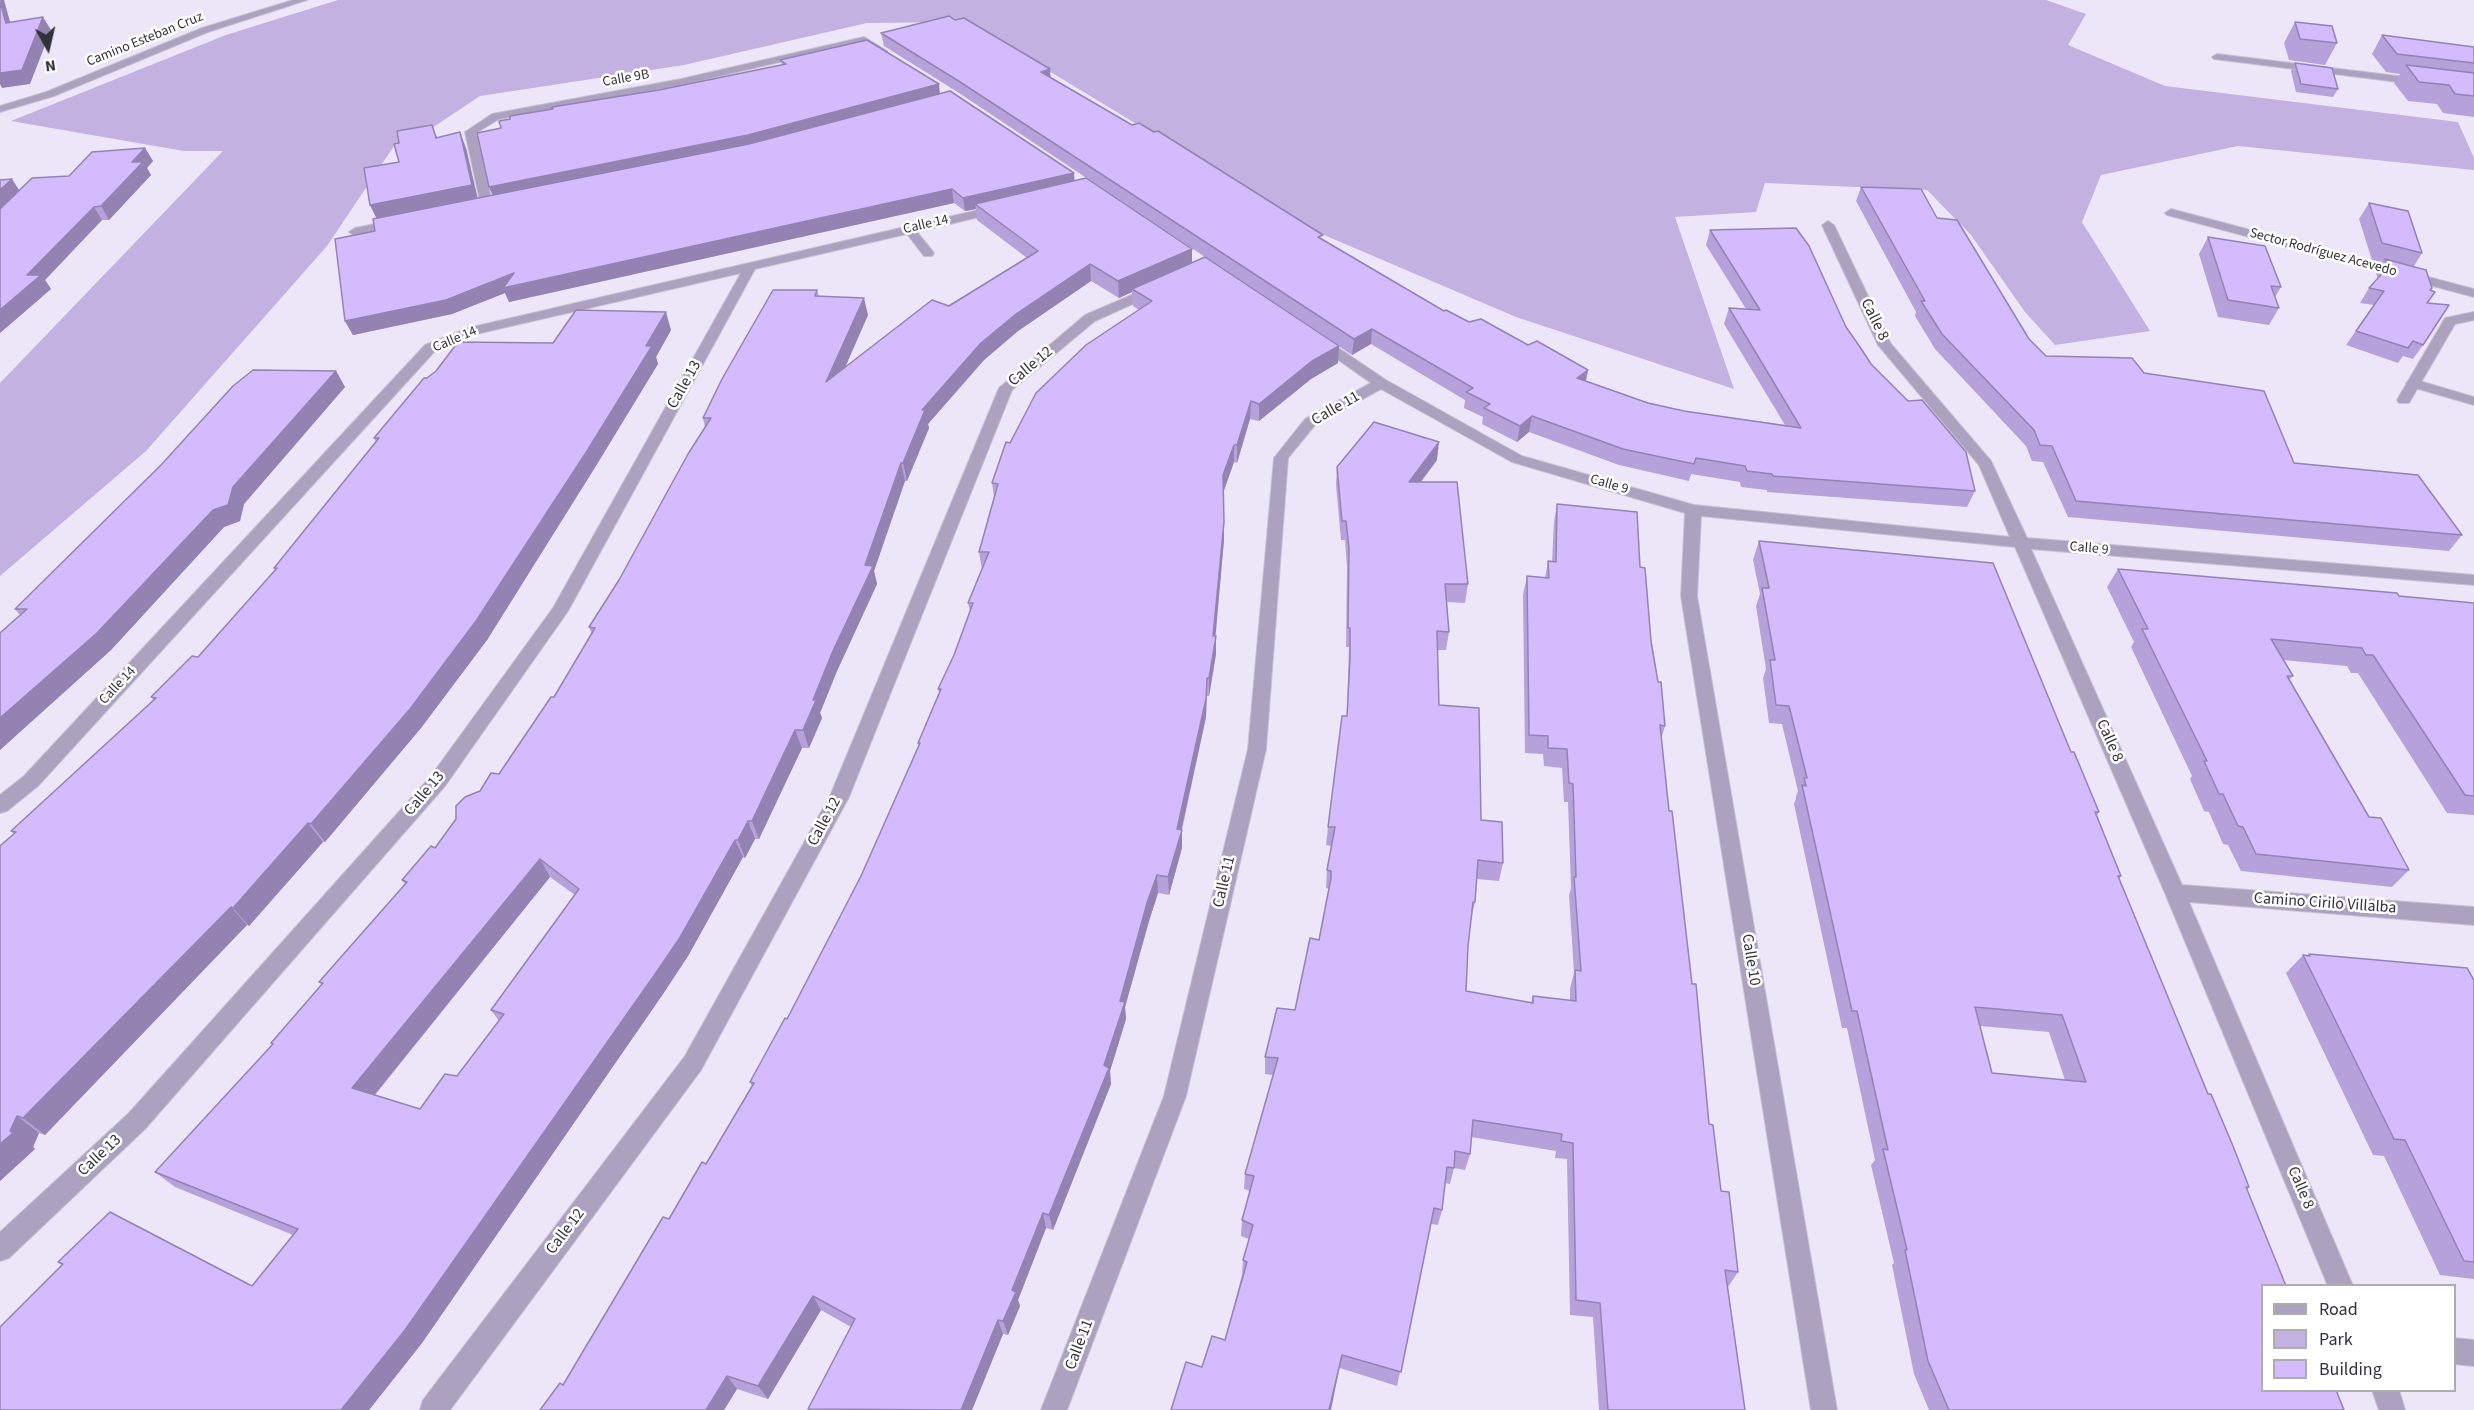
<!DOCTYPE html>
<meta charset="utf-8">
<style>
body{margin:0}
#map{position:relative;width:2474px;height:1410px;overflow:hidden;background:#ede6f9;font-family:"Source Sans 3",sans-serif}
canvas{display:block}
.legend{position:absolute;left:2261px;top:1284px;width:195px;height:108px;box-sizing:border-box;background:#fff;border:2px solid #adadaf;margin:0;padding:8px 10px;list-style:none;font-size:18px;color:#333138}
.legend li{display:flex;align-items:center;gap:12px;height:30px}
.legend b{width:30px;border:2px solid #adadaf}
.north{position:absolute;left:18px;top:18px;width:60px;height:60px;-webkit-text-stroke:4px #fff;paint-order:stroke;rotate:172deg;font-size:16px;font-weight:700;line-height:24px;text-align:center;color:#333138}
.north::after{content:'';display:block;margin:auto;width:21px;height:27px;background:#333138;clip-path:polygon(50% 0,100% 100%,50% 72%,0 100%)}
</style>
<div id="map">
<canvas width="2474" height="1410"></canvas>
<ul class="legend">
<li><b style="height:8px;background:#aca2bf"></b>Road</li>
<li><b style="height:16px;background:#c3b1e2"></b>Park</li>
<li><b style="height:16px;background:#d4bbfe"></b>Building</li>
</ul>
<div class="north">N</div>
</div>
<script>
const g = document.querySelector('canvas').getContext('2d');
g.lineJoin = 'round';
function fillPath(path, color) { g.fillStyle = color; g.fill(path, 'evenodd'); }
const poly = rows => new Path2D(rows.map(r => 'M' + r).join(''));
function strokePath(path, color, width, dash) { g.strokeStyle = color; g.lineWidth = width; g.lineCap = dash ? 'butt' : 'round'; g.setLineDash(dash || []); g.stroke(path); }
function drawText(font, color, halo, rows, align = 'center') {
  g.font = font + ' "Source Sans 3",sans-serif'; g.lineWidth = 5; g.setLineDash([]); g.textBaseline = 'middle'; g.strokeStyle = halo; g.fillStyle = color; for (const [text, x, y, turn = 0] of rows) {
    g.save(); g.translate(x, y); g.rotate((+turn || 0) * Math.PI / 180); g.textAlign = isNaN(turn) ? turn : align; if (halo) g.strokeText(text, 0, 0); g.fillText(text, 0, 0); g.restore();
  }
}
fillPath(poly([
 [338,0,2046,0,2086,14,2068,45,2165,86,2458,122,2474,158,2474,170,2238,146,2101,175,2082,222,2150,331,2055,345,2025,312,1971,235,1927,190,1765,183,1756,212,1675,217,1734,389,1516,317,1310,229,968,22,867,23,684,65,480,96,429,130,394,146,327,246,146,451,0,576,0,383,223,151,184,151,11,121,226,35]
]), '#c3b1e2');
const lane = poly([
 [2413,379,2474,397,2474,405,2408,386,2406,383,2413,379]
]);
const street = poly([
 [293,0,307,0,208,32,54,96,0,112,0,106,46,92,202,28,293,0],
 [864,37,887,51,887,55,881,55,862,43,681,85,499,119,476,133,493,206,487,209,481,206,465,132,492,114,681,79,864,37],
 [2217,54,2422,79,2427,82,2422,85,2214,59,2212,57,2217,54],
 [1000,205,1004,207,1004,211,917,232,934,253,932,256,924,256,907,234,755,269,568,611,445,786,145,1129,9,1258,0,1261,0,1232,129,1113,431,776,553,608,741,273,472,335,435,351,38,786,7,811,0,813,0,795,24,776,425,345,468,328,1000,205],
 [2171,209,2474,289,2474,297,2167,215,2165,213,2171,209],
 [400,219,404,220,404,226,355,236,349,232,355,228,400,219],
 [1828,221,1834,225,1891,344,1991,461,2027,538,2474,575,2474,585,2031,549,2182,885,2474,907,2474,925,2189,902,2353,1286,2328,1286,2165,893,2015,547,1701,516,1697,596,1837,1410,1811,1410,1681,596,1685,513,1512,462,1381,389,1315,425,1288,458,1266,749,1186,1096,1067,1410,1041,1410,1164,1096,1248,749,1274,458,1305,419,1371,383,1313,342,1315,339,1325,339,1386,380,1522,456,1694,505,2010,537,1979,465,1878,345,1822,225,1828,221],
 [1155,285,1159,286,1161,289,1159,292,1095,321,1012,390,849,797,701,1070,450,1410,420,1410,423,1400,685,1056,830,796,999,388,1085,315,1155,285],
 [2474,312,2474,320,2455,324,2409,403,2399,403,2397,400,2445,318,2474,312],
 [2454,1338,2474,1340,2474,1366,2454,1364,2454,1338],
 [2372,1390,2399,1390,2405,1410,2379,1410,2372,1390]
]);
strokePath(lane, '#c8c2d2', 2);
strokePath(street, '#c8c2d2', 2);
fillPath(lane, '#aca2bf');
fillPath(street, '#aca2bf');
fillPath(poly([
 [2295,22,2337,43,2325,65,2289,60,2284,43],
 [881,33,1050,77,1444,311,1469,322,1588,370,1586,381,1648,403,1684,411,1785,425,1724,324,1729,308,1746,309,1706,245,1710,230,1846,327,1871,364,1975,491,1967,507,1767,492,1767,490,1741,487,1740,482,1691,474,1689,481,1619,465,1529,432,1517,442,1482,424,1483,417,1464,408,1465,400,1371,344,1352,355,1307,325,1338,363,1311,379,1259,421,1250,419,1237,463,1234,462,1223,493,1224,540,1215,636,1216,654,1209,696,1207,696,1206,717,1182,830,1182,848,1169,895,1158,893,1149,921,1125,1007,1126,1019,1110,1071,1111,1084,1053,1230,1046,1228,1018,1300,1020,1306,1008,1335,1003,1334,972,1410,809,1410,808,1409,851,1327,821,1310,768,1399,737,1389,724,1410,540,1410,563,1385,669,1219,706,1164,752,1086,750,1082,787,1019,861,876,919,746,918,743,939,693,938,689,954,655,970,611,968,603,982,570,979,552,994,497,992,483,1010,443,1139,310,1133,306,1132,292,1119,298,1091,281,1018,331,984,360,928,424,929,428,907,481,905,481,874,571,877,584,837,671,820,713,822,718,809,748,802,748,759,839,755,839,745,858,743,857,688,956,663,994,422,1343,369,1410,0,1410,62,1265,58,1262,252,1286,293,1235,175,1187,155,1172,272,1045,271,1043,322,985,319,982,405,884,402,880,435,848,480,791,499,774,554,697,592,634,589,627,619,580,705,427,703,418,817,290,819,297,868,315,844,368,1027,258,977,220,976,209,965,211,954,203,509,302,505,293,452,314,353,335,345,321,375,231,377,219,370,205,399,162,399,143,432,125,437,137,466,148,478,199,493,196,489,187,501,128,659,90,782,65,780,60,940,93,1075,181,1192,263,1205,257,959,93,884,46],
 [550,877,575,895,491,1010,499,1021,457,1076,420,1109,375,1095],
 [2382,35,2474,47,2474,117,2443,113,2437,104,2408,101,2394,83,2400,74,2386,72,2372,54],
 [2295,63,2338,89,2333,97,2296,92,2291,71],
 [145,148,153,161,147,168,151,175,109,220,102,220,45,280,51,289,0,333,69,176],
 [1861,187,1937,218,2029,339,2046,356,2144,373,2294,463,2462,535,2449,551,2068,517,2043,462,2032,461,2026,446,1935,349,1915,316,1916,312,1856,201],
 [2369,203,2422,253,2414,266,2430,291,2435,292,2427,303,2423,345,2413,359,2403,356,2398,363,2346,345,2374,305,2360,303,2369,288,2378,279,2376,273,2383,263,2372,260,2359,219],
 [2208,237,2281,287,2275,297,2279,308,2269,325,2218,317,2199,254],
 [671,330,656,357,658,364,594,469,487,640,421,728,325,842,323,842,249,926,247,925,45,1135,39,1133,33,1147,35,1149,0,1181,14,834,11,831,153,700,151,697,198,657,275,570,274,568,376,442,374,438,427,378,553,343],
 [336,371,345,387,244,504,240,521,224,527,111,650,0,750,0,633,20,615,15,609],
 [1437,460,1421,482,1468,584,1465,603,1447,602,1449,632,1446,650,1437,650,1439,705,1481,820,1503,863,1499,881,1477,879,1475,902,1471,920,1468,946,1466,991,1531,1003,1533,996,1570,1000,1570,988,1574,973,1569,895,1571,888,1568,802,1564,802,1562,768,1544,766,1543,754,1525,753,1523,595,1527,576,1545,578,1548,561,1552,562,1554,522,1557,504,1640,567,1665,726,1661,739,1669,811,1709,1124,1721,1191,1738,1272,1728,1287,1745,1410,1599,1410,1593,1317,1570,1315,1567,1159,1555,1158,1556,1151,1471,1137,1470,1154,1465,1170,1454,1168,1450,1184,1445,1183,1442,1210,1438,1225,1431,1224,1397,1386,1340,1368,1202,1367,1225,1340,1242,1275,1243,1260,1249,1239,1241,1236,1242,1220,1250,1191,1244,1189,1245,1174,1273,1075,1265,1074,1265,1057,1295,1010,1319,940,1329,889,1326,888,1327,870,1331,846,1326,845,1328,827,1347,716,1348,677,1349,647,1346,647,1347,567,1345,540,1341,540,1336,485,1337,467],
 [1759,541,2071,752,2099,812,2097,815,2121,876,2119,879,2208,1094,2249,1187,2247,1190,2262,1286,2344,1410,1929,1410,1914,1374,1892,1265,1894,1263,1871,1165,1875,1160,1847,1028,1842,1028,1794,804,1796,799,1796,796,1798,791,1782,724,1769,723,1763,678,1766,669,1756,606,1760,594,1753,560],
 [1980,1026,2049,1032,2065,1080,1992,1073],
 [2118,569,2474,603,2474,815,2447,813,2358,673,2351,673,2347,666,2283,660,2293,676,2289,680,2369,817,2409,870,2392,887,2241,871,2228,845,2223,844,2209,812,2204,811,2190,779,2192,776,2131,647,2134,642,2107,587],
 [2309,954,2474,980,2474,1279,2440,1275,2384,1156,2373,1155,2286,973,2303,955,2307,956]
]), '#b6a1da');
fillPath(poly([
 [0,0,4,0,14,36,6,23],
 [43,17,51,30,30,84,2,88,0,84,0,73],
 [1050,69,1051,83,1041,72],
 [939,84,940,95,750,147,494,198,489,187],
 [460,132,466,148,478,201,378,221,370,205],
 [145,148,153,161,147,168,151,175,109,220,101,206,132,162],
 [1074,173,1075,186,975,204,976,209,965,211,963,198],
 [12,179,21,193,0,212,0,190],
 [952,189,954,203,509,302,505,293,452,314,353,335,345,321,514,273],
 [94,207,102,220,45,280,51,289,0,333,0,310,27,275],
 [1192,249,1192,266,1132,289,1132,292,1119,298,1118,281],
 [1090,264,1091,281,1018,331,984,360,928,424,929,428,907,481,903,463,922,410,981,343,1016,314],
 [864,298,868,315,831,400,826,382],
 [666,312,671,330,656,357,658,364,594,469,487,640,421,728,325,842,311,824,646,346],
 [1372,329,1371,344,1352,355,1354,339],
 [1339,346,1338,363,1311,379,1259,421,1259,404,1312,361],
 [1588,370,1585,385,1577,378],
 [336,371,345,387,244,504,240,521,224,527,111,650,0,750,0,718,233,487],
 [1251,401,1250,419,1237,463,1237,445],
 [1532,416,1529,432,1517,442,1520,426],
 [1439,442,1437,460,1407,500,1409,482],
 [1234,445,1234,462,1223,493,1223,475],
 [901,463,905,481,874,571,877,584,837,671,820,713,822,718,809,748,803,730,813,700,865,565],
 [1224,522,1224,540,1215,642,1216,636,1216,654,1209,696,1209,678],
 [1207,678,1206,717,1181,831,1182,830,1182,848,1169,895,1168,877],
 [795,730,802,748,759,839,752,821],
 [748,821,755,839,745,858,738,840],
 [308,823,323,842,249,926,233,908],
 [735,840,743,857,688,956,663,994,422,1343,369,1410,341,1410],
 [540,859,550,877,367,1104,352,1088],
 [1157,875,1158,893,1149,921,1125,1007,1126,1019,1110,1071,1111,1084,1053,1230,1049,1215,1104,1065,1120,1001,1147,903],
 [231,907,247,925,45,1135,23,1118],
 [17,1116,39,1133,33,1147,35,1149,0,1181,0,1144,10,1131],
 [1043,1213,1046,1228,1018,1300,1020,1306,1008,1335,1003,1321,1012,1290],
 [813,1296,821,1310,768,1399,758,1386],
 [998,1320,1003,1334,972,1410,961,1410],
 [1342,1355,1331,1410,1329,1410],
 [727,1376,737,1389,724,1410,706,1410]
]), '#9483b2');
const building = poly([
 [0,2,6,23,43,17,22,70,0,73,0,2],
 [949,16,955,20,964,18,1050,69,1041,72,1132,125,1139,123,1154,132,1158,131,1323,235,1318,237,1444,311,1446,310,1469,322,1481,319,1528,345,1537,341,1588,370,1577,378,1648,403,1684,411,1801,428,1729,308,1760,310,1710,230,1796,228,1809,246,1846,327,1860,347,1871,364,1908,401,1922,400,1966,452,1975,491,1773,476,1772,474,1747,471,1745,466,1696,458,1694,464,1623,449,1532,416,1520,426,1484,408,1490,404,1466,392,1473,388,1372,329,1354,339,957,80,881,33,949,16],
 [2295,22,2332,26,2337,43,2300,39,2295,22],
 [2382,35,2474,47,2474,63,2397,54,2382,35],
 [867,40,939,84,748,135,489,187,477,133,501,128,499,121,510,119,510,116,553,109,552,107,659,90,786,64,780,60,867,40],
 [2295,63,2332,68,2338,89,2301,84,2295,63],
 [2406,65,2474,73,2474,96,2455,94,2449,85,2419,82,2406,65],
 [950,91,1074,173,963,198,952,189,503,288,514,273,446,300,345,321,335,239,375,231,373,219,749,144,950,91],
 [432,125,436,138,460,132,472,185,370,205,364,168,399,162,394,144,399,143,397,131,432,125],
 [145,148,132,162,143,162,101,206,94,207,27,275,41,275,0,310,0,209,32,178,69,176,92,152,145,148],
 [1086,178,1192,249,1118,281,1090,264,1016,314,981,343,922,410,925,410,903,463,901,463,865,565,873,566,832,653,813,700,816,700,803,730,795,730,752,821,748,821,738,840,735,840,679,939,653,977,405,1330,341,1410,0,1410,0,1327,63,1264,58,1262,110,1212,252,1286,298,1229,155,1172,273,1044,271,1043,323,983,319,982,407,882,402,880,431,846,435,848,456,819,456,806,465,797,480,791,491,773,499,774,551,697,554,697,595,628,589,627,619,580,688,454,711,418,703,418,722,379,773,290,817,290,815,296,864,298,826,382,932,300,949,306,1038,251,975,204,1086,178],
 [540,859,579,889,491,1010,504,1014,457,1076,445,1074,420,1109,352,1088,540,859],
 [12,179,0,190,0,180,12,179],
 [1861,187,1921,189,1937,218,1957,220,2029,339,2046,356,2132,358,2144,373,2264,391,2294,463,2418,475,2462,535,2076,501,2052,446,2040,445,2034,430,1942,334,1921,301,1925,301,1861,187],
 [2369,203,2408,211,2422,253,2382,243,2369,203],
 [2208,237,2265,246,2281,287,2271,286,2279,308,2228,300,2208,237],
 [1205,257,1339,346,1312,361,1259,404,1251,401,1237,445,1234,445,1223,475,1224,522,1213,636,1216,636,1209,678,1207,678,1206,699,1177,829,1182,830,1168,877,1157,875,1147,903,1120,1001,1125,1002,1104,1065,1109,1068,1049,1215,1043,1213,1012,1290,1016,1292,1003,1321,998,1320,961,1410,808,1409,855,1319,813,1296,758,1386,727,1376,706,1410,540,1410,560,1383,563,1385,663,1217,669,1219,702,1162,706,1164,754,1083,750,1082,785,1018,787,1019,861,876,920,743,918,743,941,689,938,689,954,655,973,603,968,603,989,552,979,552,998,484,992,483,1006,442,1010,443,1036,393,1086,345,1152,301,1132,289,1205,257],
 [2385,259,2426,270,2432,288,2430,290,2435,292,2427,303,2449,305,2423,345,2413,341,2408,348,2356,331,2384,291,2369,288,2388,267,2385,259],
 [576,310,666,312,646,346,652,346,587,451,476,621,410,709,311,824,308,823,233,908,231,907,23,1118,17,1116,10,1131,13,1133,0,1144,0,846,16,832,11,831,156,698,151,697,192,656,198,657,277,568,274,568,379,438,374,438,424,378,427,378,436,371,458,342,553,343,576,310],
 [253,370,336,371,233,487,228,505,213,510,97,633,0,718,0,633,27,609,15,609,161,465,233,386,253,370],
 [1374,422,1439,442,1409,482,1457,482,1468,584,1445,584,1449,632,1437,631,1439,705,1479,708,1481,820,1502,822,1503,863,1478,860,1475,902,1473,902,1468,946,1466,991,1533,1003,1533,996,1576,1001,1575,970,1581,971,1574,877,1576,877,1573,784,1569,783,1567,749,1548,748,1548,736,1529,735,1527,576,1549,578,1548,561,1556,562,1557,504,1637,512,1640,567,1645,568,1651,641,1658,682,1661,682,1665,726,1660,725,1669,811,1672,811,1692,984,1696,984,1709,1124,1713,1125,1721,1191,1729,1192,1738,1272,1725,1270,1745,1410,1608,1410,1600,1303,1576,1300,1573,1143,1561,1141,1562,1134,1473,1120,1470,1154,1455,1151,1454,1168,1447,1167,1442,1210,1434,1208,1401,1372,1342,1355,1329,1410,1171,1410,1186,1362,1202,1367,1212,1336,1225,1340,1247,1262,1243,1260,1253,1225,1242,1220,1254,1176,1245,1174,1278,1058,1265,1057,1277,1008,1295,1010,1310,938,1319,940,1331,878,1331,871,1327,870,1335,827,1328,827,1342,716,1347,716,1350,658,1350,628,1348,628,1349,548,1346,521,1342,521,1337,467,1374,422],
 [1759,541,1993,563,2071,752,2074,752,2099,812,2095,812,2121,876,2118,876,2208,1094,2211,1094,2233,1146,2249,1187,2246,1187,2286,1286,2262,1286,2262,1390,2336,1390,2344,1410,1949,1410,1928,1361,1905,1250,1907,1250,1883,1149,1888,1150,1857,1011,1852,1011,1802,785,1806,786,1804,778,1807,778,1789,706,1776,705,1770,660,1775,660,1762,588,1769,588,1759,541],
 [1975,1007,2062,1015,2086,1082,1992,1073,1975,1007],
 [2118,569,2397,593,2399,596,2474,603,2474,796,2465,795,2373,655,2366,655,2362,648,2271,639,2293,676,2287,676,2369,817,2381,818,2409,870,2256,854,2243,827,2238,826,2223,794,2219,794,2204,761,2207,761,2142,629,2148,629,2118,569],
 [2309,954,2467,968,2474,980,2474,1262,2464,1261,2405,1140,2394,1139,2303,955,2310,956,2309,954]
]);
fillPath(building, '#d4bbfe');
strokePath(building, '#9483b2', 1.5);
drawText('14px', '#333138', '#fff', [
 ["Camino Esteban Cruz",145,40,-22],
 ["Calle 9B",626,79,-10],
 ["Calle 14",926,225,-13],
 ["Sector Rodríguez Acevedo",2323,253,15],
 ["Calle 14",455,340,-23],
 ["Calle 9",1609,485,16],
 ["Calle 9",2089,549,5],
 ["Calle 14",118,686,-47]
]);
drawText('16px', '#333138', '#fff', [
 ["Calle 8",1874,320,64],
 ["Calle 12",1031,367,-40],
 ["Calle 13",685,385,-61],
 ["Calle 11",1336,409,-30],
 ["Calle 8",2109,741,66],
 ["Calle 13",425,794,-50],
 ["Calle 12",825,822,-62],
 ["Calle 11",1225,882,-77],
 ["Camino Cirilo Villalba",2325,904,4],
 ["Calle 10",1750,960,81],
 ["Calle 13",100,1156,-43],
 ["Calle 8",2300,1188,67],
 ["Calle 12",566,1232,-53],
 ["Calle 11",1080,1345,-69]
]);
</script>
